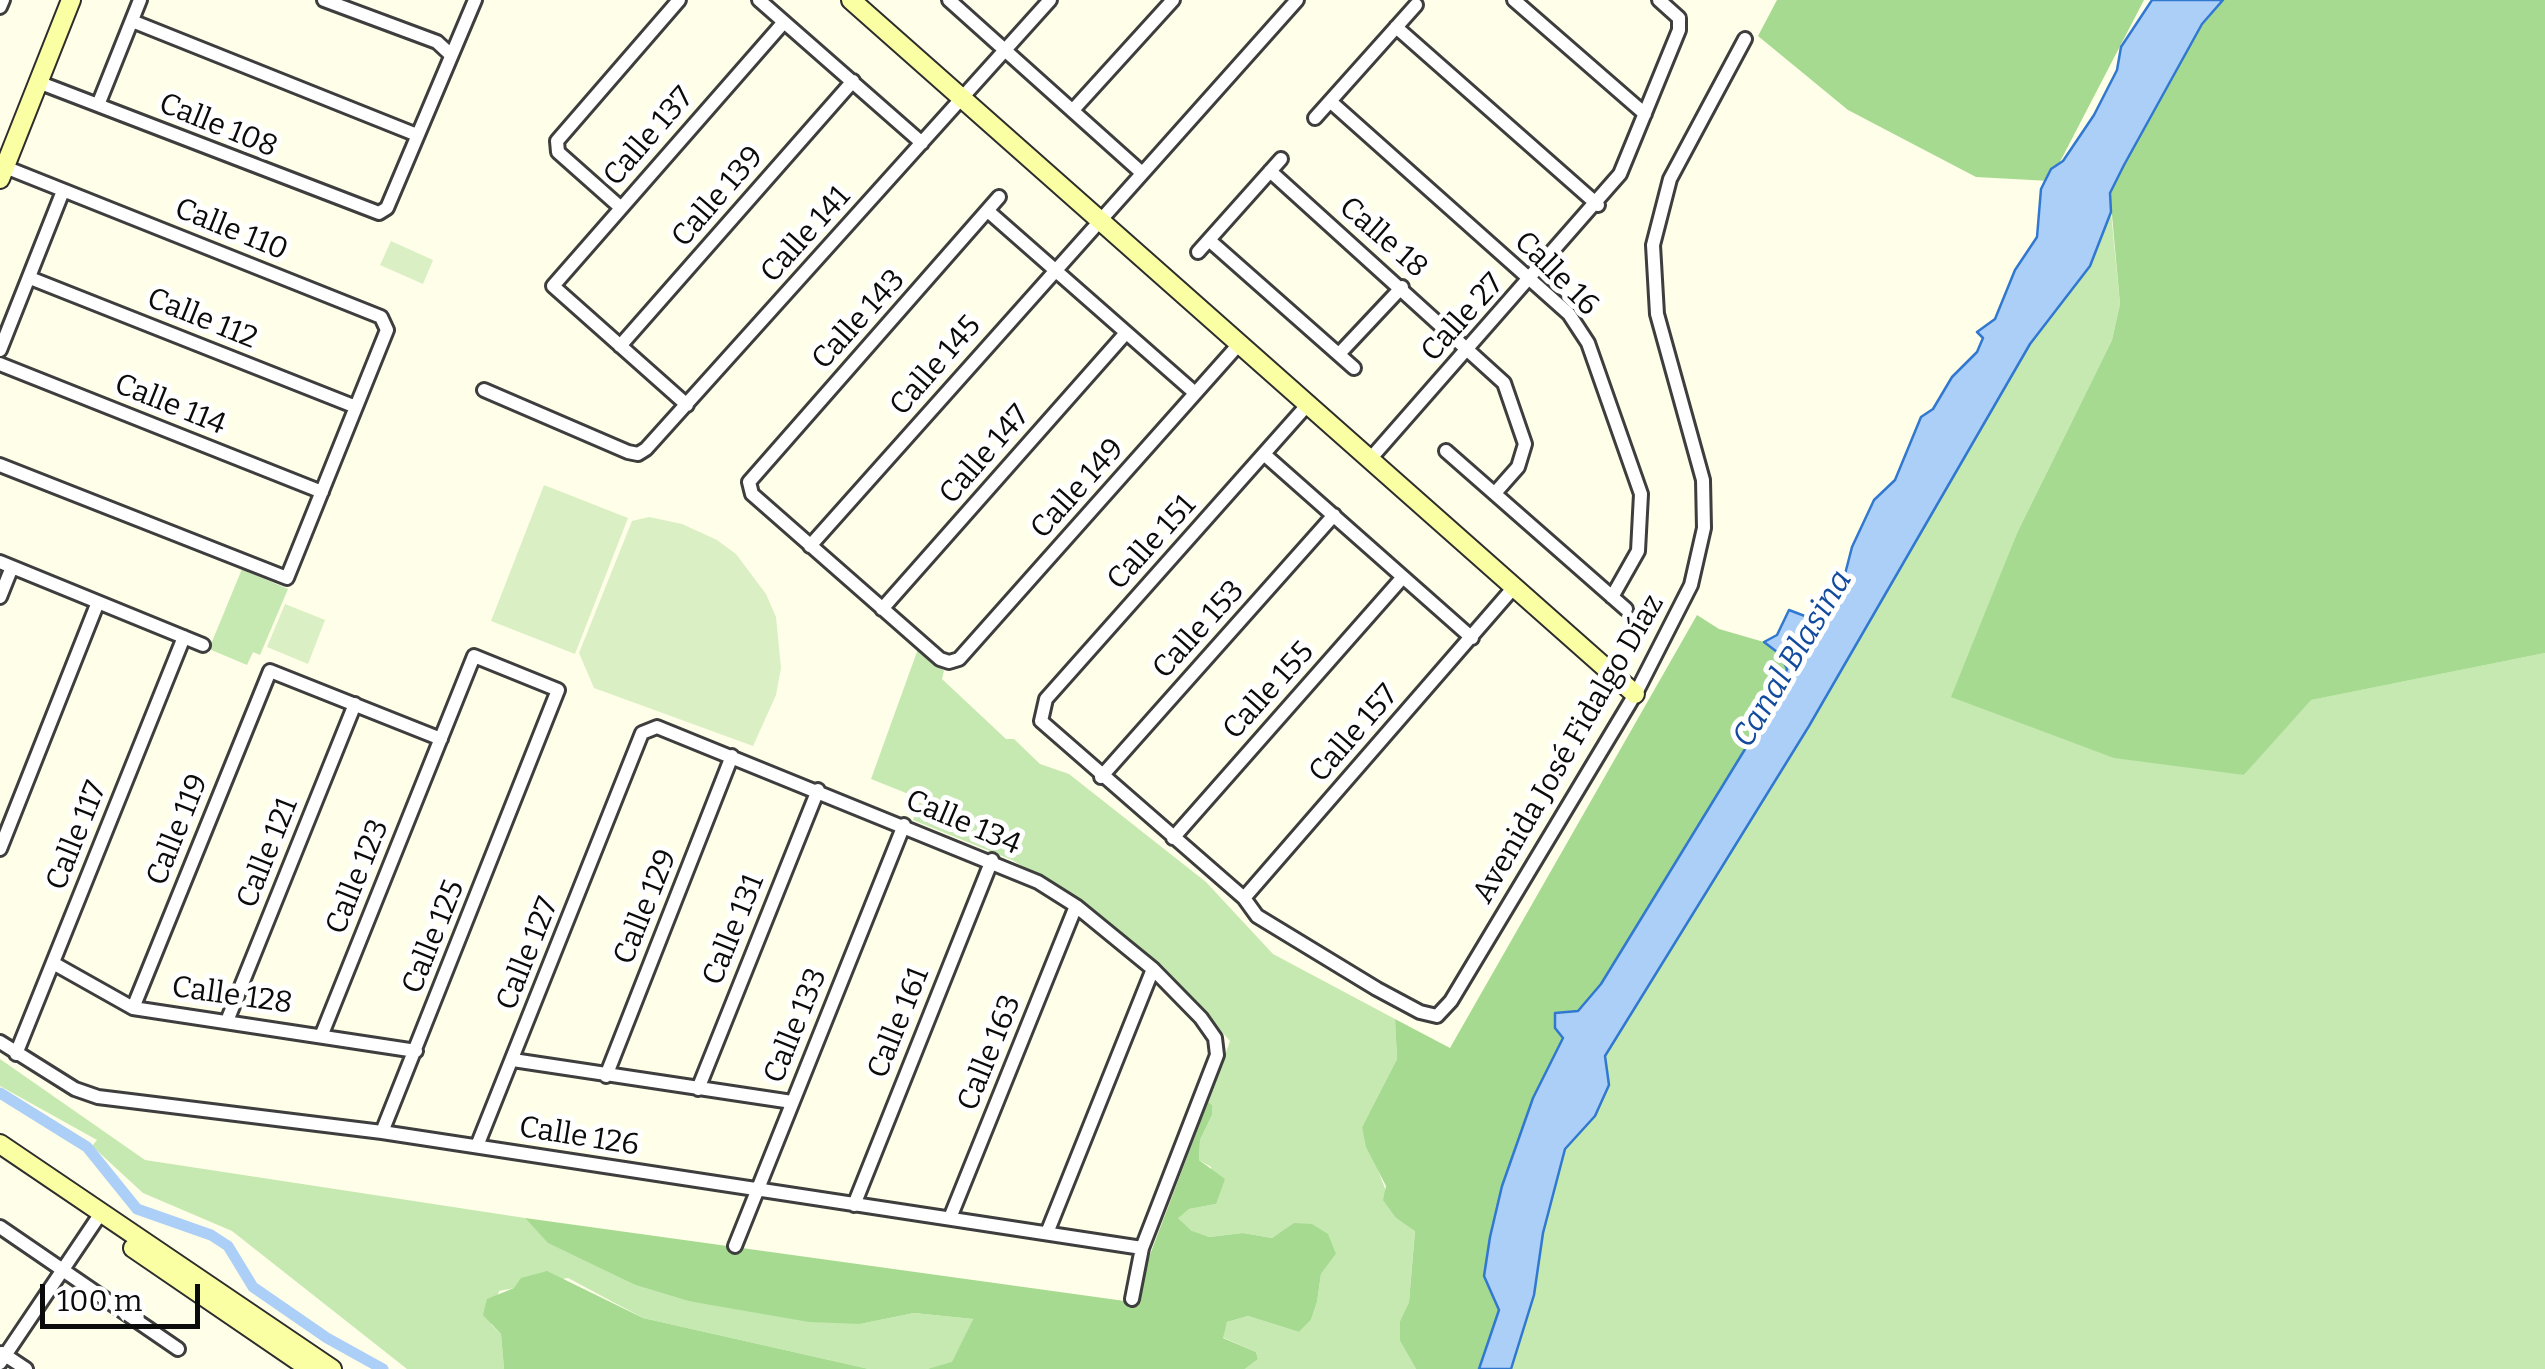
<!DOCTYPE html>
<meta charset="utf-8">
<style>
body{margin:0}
#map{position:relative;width:2545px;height:1369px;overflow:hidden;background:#fffee8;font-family:Bitter,serif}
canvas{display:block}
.scale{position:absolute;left:40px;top:1284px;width:160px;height:45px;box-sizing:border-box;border:5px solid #0b0b0b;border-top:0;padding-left:12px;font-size:30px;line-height:35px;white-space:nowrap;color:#0b0b0b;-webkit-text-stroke:8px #fff;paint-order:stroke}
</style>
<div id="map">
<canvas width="2545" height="1369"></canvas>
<div class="scale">100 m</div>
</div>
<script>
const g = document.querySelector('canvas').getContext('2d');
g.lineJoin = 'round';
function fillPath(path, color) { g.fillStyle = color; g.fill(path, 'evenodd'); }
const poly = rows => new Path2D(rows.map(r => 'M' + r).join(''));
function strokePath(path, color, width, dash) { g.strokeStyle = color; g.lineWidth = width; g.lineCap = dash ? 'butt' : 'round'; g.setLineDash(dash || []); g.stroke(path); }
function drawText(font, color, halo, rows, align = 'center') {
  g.font = font + ' Bitter,serif'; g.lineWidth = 10; g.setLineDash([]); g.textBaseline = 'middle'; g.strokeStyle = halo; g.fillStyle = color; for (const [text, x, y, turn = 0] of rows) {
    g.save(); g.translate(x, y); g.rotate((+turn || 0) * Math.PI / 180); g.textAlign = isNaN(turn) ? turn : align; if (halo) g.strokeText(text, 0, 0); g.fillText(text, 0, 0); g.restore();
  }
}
fillPath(poly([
 [2111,212,2120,304,2112,340,2017,533,1952,697,2244,775,2310,700,2545,653,2545,1369,1511,1369,1534,1295,1543,1233,1565,1148,1595,1116,1609,1085,1605,1056,1637,998,1809,726,2030,344,2090,266],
 [242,569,288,589,260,655,253,652,247,665,209,649],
 [918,649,944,671,942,679,1006,739,1014,739,1040,764,1069,774,1206,882,1273,954,1395,1019,1397,1059,1362,1127,1396,1218,1415,1230,1409,1302,1400,1321,1400,1341,1416,1369,1245,1369,1258,1359,1256,1352,1222,1337,1227,1322,1248,1316,1299,1332,1311,1320,1317,1302,1321,1274,1336,1254,1295,1223,1272,1238,1243,1233,1209,1237,1193,1232,1177,1217,1189,1209,1216,1204,1211,1167,1199,1160,1200,1140,1212,1115,1212,1105,1208,1102,1230,1041,1163,966,1080,901,1012,860,913,820,921,799,871,779],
 [0,1059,145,1160,525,1218,549,1243,635,1285,688,1301,860,1324,914,1313,973,1319,952,1363,927,1369,869,1369,643,1318,568,1278,499,1291,491,1324,501,1334,504,1369,407,1369,232,1231,143,1193,92,1146,97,1140,0,1086]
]), '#c6e9b2');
fillPath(poly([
 [1777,0,2144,0,2050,181,1976,177,1848,110,1758,36],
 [2223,0,2545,0,2545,653,2311,700,2244,775,2114,758,1951,697,2017,533,2112,340,2120,304,2110,193,2159,97,2203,24],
 [1697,615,1719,629,1764,642,1781,655,1787,669,1777,697,1601,984,1578,1011,1555,1028,1563,1038,1533,1098,1484,1276,1499,1310,1479,1369,1416,1369,1400,1341,1400,1321,1409,1302,1415,1231,1396,1218,1383,1200,1386,1186,1366,1147,1362,1127,1397,1059,1395,1019,1450,1048],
 [1208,1102,1212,1105,1212,1115,1200,1140,1199,1160,1225,1179,1216,1204,1189,1209,1178,1218,1192,1231,1209,1237,1243,1233,1272,1238,1294,1223,1312,1224,1328,1234,1336,1254,1321,1274,1317,1302,1311,1320,1299,1332,1248,1316,1227,1322,1223,1338,1256,1352,1258,1359,1245,1369,927,1369,952,1362,973,1319,914,1313,860,1324,809,1322,688,1301,635,1285,548,1243,525,1218,1132,1302],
 [547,1271,643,1318,869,1369,504,1369,501,1334,483,1315,487,1299,514,1288,521,1278]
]), '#a6da91');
fillPath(poly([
 [391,241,433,260,423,284,380,265],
 [544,485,628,518,575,654,491,621],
 [649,517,682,524,717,540,736,554,766,594,776,617,781,668,776,695,753,746,594,688,579,653,632,521],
 [285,604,325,620,308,664,267,647]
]), '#daf0c4');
const water = poly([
 [2152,0,2223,0,2202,24,2124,165,2110,193,2111,212,2090,266,2030,344,1809,726,1605,1056,1609,1085,1595,1116,1565,1149,1543,1233,1534,1295,1511,1369,1479,1369,1499,1310,1484,1276,1490,1237,1502,1186,1533,1098,1563,1038,1555,1028,1555,1013,1578,1011,1601,984,1777,697,1787,669,1781,655,1764,642,1777,635,1789,610,1818,621,1836,609,1852,547,1874,500,1895,480,1921,417,1933,409,1952,377,1977,352,1983,338,1977,332,1995,319,2015,270,2037,237,2041,189,2051,169,2063,161,2094,115,2117,70,2121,47,2152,0]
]);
fillPath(water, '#accff7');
strokePath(water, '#3178d0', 2.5);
strokePath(poly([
 [0,1093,87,1147,137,1209,211,1235,228,1246,253,1287,327,1338,383,1369]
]), '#accff7', 11);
const street = poly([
 [324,0,437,42,451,55],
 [759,0,922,143],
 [949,0,1142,173],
 [1514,0,1645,114],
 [0,7,3,0],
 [132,21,417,135],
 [1396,27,1598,205],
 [38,82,379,213,387,208,475,0],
 [1331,102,1569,314,1588,343,1641,494,1638,551,1612,597],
 [98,105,140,0],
 [1073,110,1173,0],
 [1315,118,1416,5],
 [1270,171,1504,383,1525,444,1518,467,1495,493],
 [999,197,749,482,752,494,940,659,949,662,959,659,1240,343],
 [620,207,558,152,557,141,679,0],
 [989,212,1195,393],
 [1209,240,1354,368],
 [1198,252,1281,159],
 [30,278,356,407],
 [620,346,853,81],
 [0,350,63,191],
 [1339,354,1402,287],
 [0,364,322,492],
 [484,390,628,452,638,454,646,449,1050,0],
 [1309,403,1046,699,1041,721,1244,898,1257,916,1377,989,1420,1012,1437,1016,1451,1001,1637,691,1691,585,1704,528,1703,480,1657,314,1653,245,1670,179,1745,39],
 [687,405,553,286,784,22],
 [1446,451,1626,609],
 [1265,455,1472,638],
 [1371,458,1620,174,1679,30,1679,18,1659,0],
 [0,465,287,578,387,330,381,317,5,167],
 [810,546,1297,0],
 [0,562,203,645],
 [0,597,12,567],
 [882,609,1125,334],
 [1101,777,1334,515],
 [1173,838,1403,577],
 [0,849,98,602],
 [1244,898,1515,586],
 [53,963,133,1008,416,1051],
 [133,1008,270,671,441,739],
 [227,1021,355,704],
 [322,1034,474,656,558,690,382,1132],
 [0,1042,75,1089,98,1097,382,1132,1142,1248],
 [16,1054,184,637],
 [513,1060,792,1102],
 [606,1076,732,756],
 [698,1089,818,790],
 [477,1146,642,733,657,727,1038,882,1076,906,1153,969,1201,1018,1215,1038,1217,1055,1142,1248,1132,1299],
 [854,1205,992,860],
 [950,1218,1076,906],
 [0,1227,178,1349],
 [1047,1233,1153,969],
 [735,1246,904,825],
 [2,1353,26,1369],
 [0,1363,101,1213]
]);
const secondary = poly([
 [851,0,1635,694],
 [0,179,71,0],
 [0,1144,332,1369],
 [133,1248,310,1369]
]);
strokePath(street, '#3e3e3e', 18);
strokePath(secondary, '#2d2d2d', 22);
strokePath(street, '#fff', 12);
strokePath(secondary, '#fbffa3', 18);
drawText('30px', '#0b0b0b', '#fff', [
 ["Calle 108",218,126,22],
 ["Calle 137",649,137,-49],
 ["Calle 139",718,197,-49],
 ["Calle 110",231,230,22],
 ["Calle 141",806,235,-48],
 ["Calle 18",1383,238,41],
 ["Calle 16",1556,274,45],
 ["Calle 27",1463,318,-48],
 ["Calle 112",202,319,22],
 ["Calle 143",859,320,-48],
 ["Calle 145",936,366,-49],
 ["Calle 114",170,405,22],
 ["Calle 147",985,455,-49],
 ["Calle 149",1078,489,-48],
 ["Calle 151",1152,543,-48],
 ["Calle 153",1199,630,-48],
 ["Calle 155",1269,691,-48],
 ["Calle 157",1354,734,-49],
 ["Avenida José Fidalgo Díaz",1569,749,-60],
 ["Calle 134",963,823,23],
 ["Calle 119",178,830,-68],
 ["Calle 117",77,836,-68],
 ["Calle 121",268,853,-68],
 ["Calle 123",358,877,-68],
 ["Calle 129",646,907,-68],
 ["Calle 131",734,930,-68],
 ["Calle 125",434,937,-68],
 ["Calle 127",528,954,-68],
 ["Calle 128",232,996,8],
 ["Calle 161",899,1023,-68],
 ["Calle 133",796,1026,-68],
 ["Calle 163",990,1053,-68],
 ["Calle 126",579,1137,9]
]);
drawText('italic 32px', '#124b9e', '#fff', [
 ["Canal Blasina",1793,659,-59]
]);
</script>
